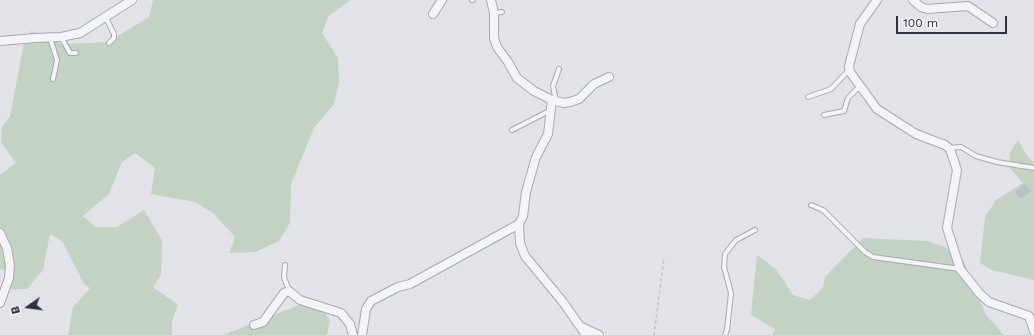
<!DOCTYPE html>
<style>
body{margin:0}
#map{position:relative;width:1034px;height:335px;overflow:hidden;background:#e1e3e9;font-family:"Work Sans",sans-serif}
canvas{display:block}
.north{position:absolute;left:8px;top:287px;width:40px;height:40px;-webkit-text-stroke:3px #f1f2f6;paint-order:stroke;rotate:256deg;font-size:11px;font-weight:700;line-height:16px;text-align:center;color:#2b2f3f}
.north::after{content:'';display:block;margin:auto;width:14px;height:18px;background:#2b2f3f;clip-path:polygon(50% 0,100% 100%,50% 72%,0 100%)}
.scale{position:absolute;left:896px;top:16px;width:111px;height:18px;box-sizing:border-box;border:2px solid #2b2f3f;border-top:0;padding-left:5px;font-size:12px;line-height:14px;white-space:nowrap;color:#2b2f3f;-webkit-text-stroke:3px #f1f2f6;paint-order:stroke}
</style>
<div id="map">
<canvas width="1034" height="335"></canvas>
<div class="north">B</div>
<div class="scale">100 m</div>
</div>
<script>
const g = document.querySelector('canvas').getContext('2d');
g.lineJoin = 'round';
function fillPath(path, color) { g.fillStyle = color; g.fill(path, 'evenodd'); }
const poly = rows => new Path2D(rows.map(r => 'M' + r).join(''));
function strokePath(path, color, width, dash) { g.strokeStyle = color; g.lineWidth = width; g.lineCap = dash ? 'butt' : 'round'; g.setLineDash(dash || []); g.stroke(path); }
fillPath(poly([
 [153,0,350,0,328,17,322,33,338,58,339,83,334,104,314,128,291,184,290,223,279,241,255,252,229,253,235,237,213,213,195,202,151,194,155,168,135,153,122,162,109,194,83,216,96,227,117,227,144,210,162,240,161,275,153,287,178,305,172,321,172,335,68,335,73,307,90,288,84,284,62,241,50,234,43,270,27,289,6,289,12,273,0,269,0,175,16,163,1,142,2,127,10,116,24,43,31,31,61,44,108,42,149,17],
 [1018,140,1028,157,1034,162,1034,280,992,270,980,263,985,217,996,200,1023,183,1009,167,1010,152],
 [863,238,927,241,945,247,964,262,986,315,1004,335,772,335,775,329,751,315,757,255,776,269,793,295,810,300,823,287,825,277],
 [308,297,321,304,330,321,327,335,223,335,304,303]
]), '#c4d2c3');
fillPath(poly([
 [1025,184,1031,191,1021,199,1015,192]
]), '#bcbec8');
const lane = poly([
 [472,0,473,0],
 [494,13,502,12],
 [106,18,114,34,114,38,109,43],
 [61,37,70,53,76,53],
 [50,38,57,60,53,79],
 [808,97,831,89,849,70],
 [556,101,553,86,559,69],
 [824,115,844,111,848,98,860,86],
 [512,130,551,110],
 [950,148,961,147,976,156,997,162,1034,168],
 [811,205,823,210,865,252,873,257,960,269],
 [285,265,284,277,289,291],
 [725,335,727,330,731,293,724,267,725,254,736,240,755,230]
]);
const street = poly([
 [491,0,494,13,494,38,497,47,508,62,517,78,534,91,552,100,564,103,570,102,579,99,594,84,609,77],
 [877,0,860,24,849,66,850,72,877,109,916,134,945,145,950,149,957,170,947,228,960,269,980,294,989,302,1029,316,1034,331],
 [913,0,921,7,927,9,968,6,993,23],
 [433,14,442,0],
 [0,41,35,38,61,37,80,33,132,0],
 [519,224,520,243,525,256,563,302,586,335],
 [0,233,7,248,10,266,9,278,0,303],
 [254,325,263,322,284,293,289,291,300,300,341,313,350,324,353,335],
 [582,327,599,335],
 [362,335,366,309,371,301,398,287,410,284,519,224,523,216,526,192,536,157,548,134,552,100]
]);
strokePath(lane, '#a7a9b3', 6);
strokePath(street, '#a7a9b3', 10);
strokePath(poly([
 [654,335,664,257]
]), '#c0c1c7', 1.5, [3, 3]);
strokePath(lane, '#f4f4f7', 4);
strokePath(street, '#f4f4f7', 8);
</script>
